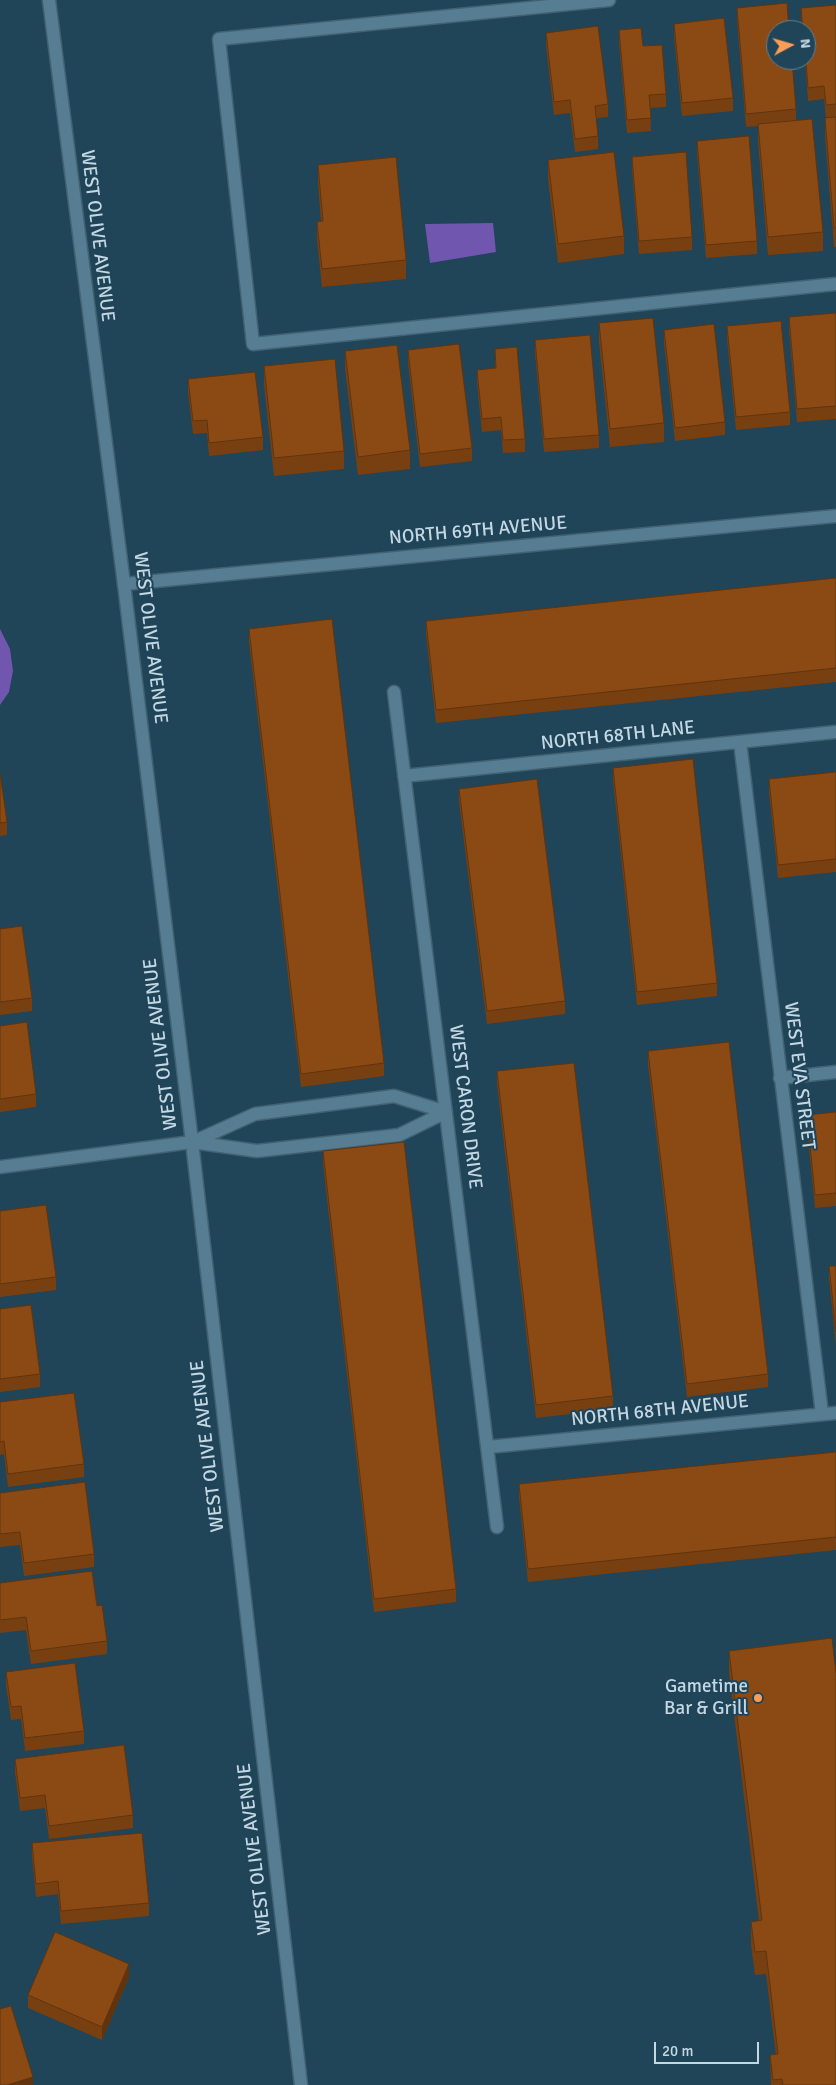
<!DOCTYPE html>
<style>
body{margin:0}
#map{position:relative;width:836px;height:2085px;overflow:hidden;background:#204458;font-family:Signika,sans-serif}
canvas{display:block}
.north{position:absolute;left:766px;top:20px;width:50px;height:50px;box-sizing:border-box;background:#204458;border:1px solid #627f90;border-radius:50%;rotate:84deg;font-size:14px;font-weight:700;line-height:20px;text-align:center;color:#c4d8e4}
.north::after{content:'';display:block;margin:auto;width:18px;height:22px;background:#fd9c55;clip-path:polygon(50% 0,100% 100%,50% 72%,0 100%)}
.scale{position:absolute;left:654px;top:2042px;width:105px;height:22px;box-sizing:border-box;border:2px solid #c4d8e4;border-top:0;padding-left:6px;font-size:15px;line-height:18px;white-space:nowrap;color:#c4d8e4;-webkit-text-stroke:4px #204458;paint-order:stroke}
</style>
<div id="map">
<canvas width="836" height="2085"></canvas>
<div class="north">N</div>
<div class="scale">20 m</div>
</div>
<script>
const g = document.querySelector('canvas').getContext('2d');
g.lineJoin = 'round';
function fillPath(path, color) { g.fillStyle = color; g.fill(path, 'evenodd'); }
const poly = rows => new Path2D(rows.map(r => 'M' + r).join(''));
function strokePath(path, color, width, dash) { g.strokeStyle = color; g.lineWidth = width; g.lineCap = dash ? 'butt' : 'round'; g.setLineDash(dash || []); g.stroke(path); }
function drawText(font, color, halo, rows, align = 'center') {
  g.font = font + ' Signika,sans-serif'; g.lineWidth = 4; g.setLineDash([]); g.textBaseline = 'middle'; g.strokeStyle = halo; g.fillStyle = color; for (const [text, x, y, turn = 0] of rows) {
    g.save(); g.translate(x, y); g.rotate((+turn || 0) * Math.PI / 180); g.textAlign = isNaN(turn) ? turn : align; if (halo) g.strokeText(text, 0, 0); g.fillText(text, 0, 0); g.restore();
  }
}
fillPath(poly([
 [493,223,496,252,430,263,425,224],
 [0,629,10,649,13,671,9,692,0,705]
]), '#7056ae');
const lane = poly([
 [609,0,219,39,253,344,836,284]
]);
const street = poly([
 [124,584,836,516],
 [394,692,497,1527],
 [740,742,822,1414],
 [404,776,836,732],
 [780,1078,836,1072],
 [193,1142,255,1114,394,1096,446,1112],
 [0,1167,192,1142,257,1151,399,1135,446,1112],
 [488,1447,836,1413]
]);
const secondary = poly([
 [49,0,124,584,192,1142,301,2085]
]);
strokePath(lane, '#416272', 15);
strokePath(street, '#416272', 15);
strokePath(secondary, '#416272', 15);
strokePath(lane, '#577d93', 12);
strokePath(street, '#577d93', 12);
strokePath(secondary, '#577d93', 12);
fillPath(poly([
 [836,5,836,117,826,118,824,99,808,101,805,60,806,60,806,30,802,30,801,8],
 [737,8,796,109,796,120,823,232,823,251,768,255,758,142,758,126,746,127,737,21],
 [674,24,733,98,733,111,682,116,674,37],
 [619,30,643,46,666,94,666,107,650,108,651,131,627,133,619,43],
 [546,33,608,104,608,117,596,118,598,136,598,149,575,152,570,113,554,115,546,46],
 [836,117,836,247,834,247,825,137,825,118],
 [697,141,757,241,757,254,706,258,697,154],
 [632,157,692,237,692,250,639,254,632,170],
 [548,160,624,236,624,254,558,263,548,179],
 [318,165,406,260,406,279,322,287,317,240,317,222,321,222,318,183],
 [836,313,836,419,797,422,789,330,789,317],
 [599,323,664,423,664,442,610,447,599,342],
 [727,326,790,412,790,425,736,430,727,339],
 [664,330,725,422,725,435,675,441,664,343],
 [535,340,599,435,599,448,544,452,535,353],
 [495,349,525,439,525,452,503,453,501,430,482,432,477,383,477,370,495,368],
 [408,350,472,448,472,461,420,467,408,363],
 [345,351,410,450,410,469,358,475,345,369],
 [264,366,344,451,344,469,274,476,264,385],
 [188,379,263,437,263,450,209,456,207,433,193,434,188,392],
 [836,578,836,682,436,723,426,634,426,621],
 [249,629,384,1063,384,1076,301,1087,249,642],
 [613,768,717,983,717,996,637,1005,613,781],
 [836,772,836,872,778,878,769,792,769,779],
 [0,773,7,822,7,835,0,836],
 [459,789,565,1001,565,1014,487,1024,459,802],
 [0,929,32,998,32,1011,0,1015],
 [0,1026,36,1094,36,1107,0,1112],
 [648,1051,768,1374,768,1387,687,1397,648,1064],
 [497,1071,613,1396,613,1409,536,1418,497,1084],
 [836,1112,836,1206,815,1208,807,1128,807,1115],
 [323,1151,456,1589,456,1602,374,1612,323,1164],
 [0,1211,56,1277,56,1290,0,1297],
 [829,1266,836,1266,836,1345,829,1279],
 [0,1309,40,1374,40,1387,0,1392],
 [0,1402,84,1464,84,1477,8,1487,4,1454,0,1455],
 [836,1452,836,1550,528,1582,519,1497,519,1484],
 [0,1493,94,1554,94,1567,24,1576,20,1545,0,1547],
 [0,1583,97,1606,107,1641,107,1654,31,1664,26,1630,0,1633],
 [729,1651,836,2085,771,2085,770,2055,776,2055,766,1974,755,1975,751,1945,751,1922,759,1921,729,1673],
 [6,1672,84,1731,84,1744,25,1751,21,1719,11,1720,6,1685],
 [15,1759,133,1815,133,1828,49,1839,45,1808,20,1811,15,1772],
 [32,1843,149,1903,149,1916,61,1924,58,1894,36,1897,32,1856],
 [129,1977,102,2040,28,2008,28,1995]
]), '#784011');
fillPath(poly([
 [129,1964,129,1977,102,2040,102,2027],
 [33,2077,33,2085,7,2085]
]), '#61340e');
const building = poly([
 [787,3,789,30,776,30,776,60,792,60,796,109,746,114,737,8,787,3],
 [836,5,836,104,826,105,824,86,808,88,806,60,806,30,803,30,801,8,836,5],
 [724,18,733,98,682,103,674,24,724,18],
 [598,26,608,104,595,106,598,136,575,139,570,100,554,102,546,33,598,26],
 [641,28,643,46,662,45,666,94,649,95,651,118,627,120,619,30,641,28],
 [836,117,836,228,834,228,825,118,836,117],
 [812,119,823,232,768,237,758,124,812,119],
 [749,136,757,241,706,245,697,141,749,136],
 [614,152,624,236,558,244,548,160,614,152],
 [686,152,692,237,639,241,632,157,686,152],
 [396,157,406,260,322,269,317,222,323,221,318,165,396,157],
 [836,313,836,406,797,409,789,317,836,313],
 [653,318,664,423,610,429,599,323,653,318],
 [781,321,790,412,736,417,727,326,781,321],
 [714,324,725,422,675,428,664,330,714,324],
 [590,335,599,435,544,439,535,340,590,335],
 [459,344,472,448,420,454,408,350,459,344],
 [397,345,410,450,358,457,345,351,397,345],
 [517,347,525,439,503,440,501,417,482,419,477,370,496,368,495,349,517,347],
 [335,359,344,451,274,458,264,366,335,359],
 [255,372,263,437,209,443,207,420,193,421,188,379,255,372],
 [836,578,836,668,436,710,426,621,836,578],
 [332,619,384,1063,301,1074,249,629,332,619],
 [693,759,717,983,637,992,613,768,693,759],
 [836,772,836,859,778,865,769,779,836,772],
 [0,773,7,822,0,823,0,773],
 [537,779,565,1001,487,1011,459,789,537,779],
 [22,926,32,998,0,1002,0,929,22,926],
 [27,1022,36,1094,0,1099,0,1026,27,1022],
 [729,1042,768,1374,687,1384,648,1051,729,1042],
 [574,1063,613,1396,536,1405,497,1071,574,1063],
 [836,1112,836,1193,815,1195,807,1115,836,1112],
 [404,1142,456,1589,374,1599,323,1151,404,1142],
 [46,1205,56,1277,0,1284,0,1211,46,1205],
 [829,1266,836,1266,836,1332,829,1266],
 [31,1305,40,1374,0,1379,0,1309,31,1305],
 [74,1393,84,1464,8,1474,4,1441,0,1442,0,1402,74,1393],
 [836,1452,836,1537,528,1569,519,1484,836,1452],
 [85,1482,94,1554,24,1563,20,1532,0,1534,0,1493,85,1482],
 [92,1571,97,1606,102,1605,107,1641,31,1651,26,1617,0,1620,0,1583,92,1571],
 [832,1638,836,1674,836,2085,783,2085,782,2079,773,2080,770,2055,778,2054,766,1951,755,1952,751,1922,762,1920,729,1651,832,1638],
 [75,1663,84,1731,25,1738,21,1706,11,1707,6,1672,75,1663],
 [124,1745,133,1815,49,1826,45,1795,20,1798,15,1759,124,1745],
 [142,1833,149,1903,61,1911,58,1881,36,1884,32,1843,142,1833],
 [55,1932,129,1964,102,2027,28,1995,55,1932],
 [11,2006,33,2077,7,2085,0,2085,0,2009,11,2006]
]);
fillPath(building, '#8b4a14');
strokePath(building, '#61340e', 1);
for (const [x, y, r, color] of [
 [758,1698,5,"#fd9c55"]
]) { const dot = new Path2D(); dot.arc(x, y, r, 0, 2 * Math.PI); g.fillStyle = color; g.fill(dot); strokePath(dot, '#204458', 2); }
drawText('19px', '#c4d8e4', '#204458', [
 ["WEST OLIVE AVENUE",97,236,83],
 ["NORTH 69TH AVENUE",478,531,-5],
 ["WEST OLIVE AVENUE",150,638,83],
 ["NORTH 68TH LANE",618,736,-6],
 ["WEST OLIVE AVENUE",161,1044,-97],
 ["WEST EVA STREET",799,1076,83],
 ["WEST CARON DRIVE",465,1107,83],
 ["NORTH 68TH AVENUE",660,1411,-6],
 ["WEST OLIVE AVENUE",208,1446,-97],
 ["WEST OLIVE AVENUE",255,1849,-97]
]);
drawText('19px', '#c4d8e4', '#204458', [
 ["Gametime",748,1687],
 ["Bar & Grill",748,1709]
], 'right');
</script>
